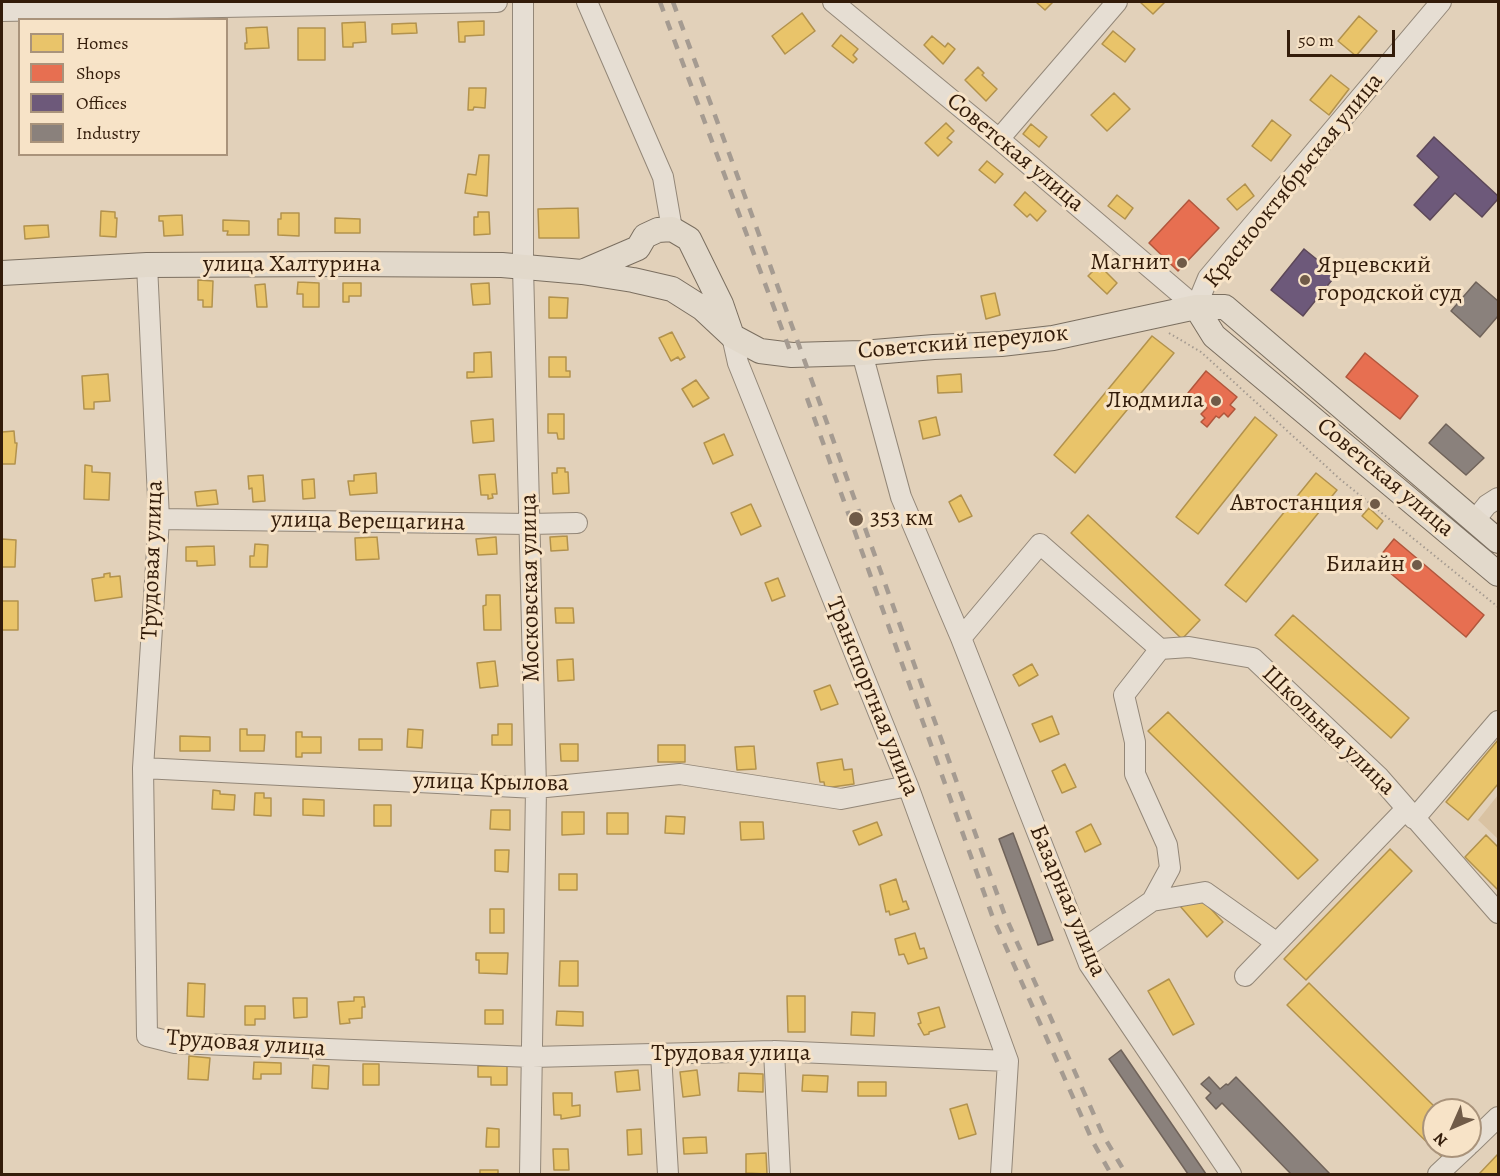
<!DOCTYPE html>
<meta charset="utf-8">
<style>
body{margin:0}
#map{position:relative;width:1500px;height:1176px;overflow:hidden;background:#e2d1ba;font-family:Alegreya,serif}
canvas{display:block}
.frame{position:absolute;inset:0;border:3px solid #331c0a;pointer-events:none}
.legend{position:absolute;left:18px;top:18px;width:210px;height:138px;box-sizing:border-box;background:#f7e3c7;border:2px solid #a9937b;margin:0;padding:8px 10px;list-style:none;font-size:18px;color:#331c0a}
.legend li{display:flex;align-items:center;gap:12px;height:30px}
.legend b{width:30px;border:2px solid #a9937b}
.north{position:absolute;left:1422px;top:1098px;width:60px;height:60px;box-sizing:border-box;background:#f7e3c7;border:2px solid #a9937b;border-radius:50%;rotate:225deg;font-size:16px;font-weight:700;line-height:24px;text-align:center;color:#331c0a}
.north::after{content:'';display:block;margin:auto;width:21px;height:27px;background:#705b48;clip-path:polygon(50% 0,100% 100%,50% 72%,0 100%)}
.scale{position:absolute;left:1287px;top:30px;width:108px;height:27px;box-sizing:border-box;border:3px solid #331c0a;border-top:0;padding-left:8px;font-size:18px;line-height:21px;white-space:nowrap;color:#331c0a;-webkit-text-stroke:4px #f7e3c7;paint-order:stroke}
</style>
<div id="map">
<canvas width="1500" height="1176"></canvas>
<div class="frame"></div>
<ul class="legend">
<li><b style="height:16px;background:#e9c46a"></b>Homes</li>
<li><b style="height:16px;background:#e76f51"></b>Shops</li>
<li><b style="height:16px;background:#6d597a"></b>Offices</li>
<li><b style="height:16px;background:#8a817c"></b>Industry</li>
</ul>
<div class="north">N</div>
<div class="scale">50 m</div>
</div>
<script>
const g = document.querySelector('canvas').getContext('2d');
g.lineJoin = 'round';
function fillPath(path, color) { g.fillStyle = color; g.fill(path, 'evenodd'); }
const poly = rows => new Path2D(rows.map(r => 'M' + r).join(''));
function strokePath(path, color, width, dash) { g.strokeStyle = color; g.lineWidth = width; g.lineCap = dash ? 'butt' : 'round'; g.setLineDash(dash || []); g.stroke(path); }
function drawText(font, color, halo, rows, align = 'center') {
  g.font = font + ' Alegreya,serif'; g.lineWidth = 6; g.setLineDash([]); g.textBaseline = 'middle'; g.strokeStyle = halo; g.fillStyle = color; for (const [text, x, y, turn = 0] of rows) {
    g.save(); g.translate(x, y); g.rotate((+turn || 0) * Math.PI / 180); g.textAlign = isNaN(turn) ? turn : align; if (halo) g.strokeText(text, 0, 0); g.fillText(text, 0, 0); g.restore();
  }
}
fillPath(poly([
 [1498,795,1498,839,1478,820]
]), '#d9c2a2');
const homes = poly([
 [1036,2,1053,2,1045,10,1036,2],
 [1140,2,1165,2,1153,14,1140,2],
 [802,13,815,31,785,54,772,36,802,13],
 [1359,16,1377,31,1356,56,1338,41,1359,16],
 [484,21,484,35,465,36,465,42,459,42,458,22,484,21],
 [365,22,366,42,353,43,353,47,343,47,342,23,365,22],
 [416,23,417,33,392,34,392,24,416,23],
 [267,27,269,48,245,49,245,43,247,43,246,28,267,27],
 [298,28,325,28,325,60,298,60,298,28],
 [1113,31,1135,49,1125,62,1102,44,1113,31],
 [841,35,858,49,853,55,857,59,853,63,832,46,841,35],
 [932,36,945,47,948,43,955,49,943,64,924,45,932,36],
 [978,67,984,73,982,75,997,89,986,101,965,80,978,67],
 [1331,75,1349,89,1329,115,1310,100,1331,75],
 [469,88,486,88,485,108,474,107,473,110,468,110,469,88],
 [1114,93,1130,109,1107,131,1091,115,1114,93],
 [1272,120,1291,135,1271,161,1252,146,1272,120],
 [946,123,954,131,947,138,952,142,938,156,925,143,946,123],
 [1031,124,1047,137,1039,147,1023,134,1031,124],
 [479,155,489,155,487,196,465,193,468,174,476,175,479,155],
 [987,161,1003,174,995,183,979,170,987,161],
 [1245,184,1254,196,1237,210,1227,199,1245,184],
 [1025,192,1046,211,1037,221,1030,214,1027,217,1014,205,1025,192],
 [1117,195,1133,208,1125,219,1108,206,1117,195],
 [578,208,579,238,539,238,538,209,578,208],
 [101,211,115,212,115,218,117,218,116,237,100,236,101,211],
 [478,212,489,212,490,234,474,235,474,217,478,217,478,212],
 [281,213,299,213,299,236,278,235,278,219,281,219,281,213],
 [182,215,183,235,164,236,163,221,159,221,159,216,182,215],
 [335,218,360,219,360,233,335,233,335,218],
 [223,220,249,221,249,235,227,235,228,231,223,231,223,220],
 [48,225,49,237,25,239,24,226,48,225],
 [1099,265,1117,283,1107,294,1088,276,1099,265],
 [198,280,213,281,212,307,203,307,203,300,198,300,198,280],
 [298,282,319,283,319,307,303,307,303,294,297,294,298,282],
 [343,283,361,283,361,296,349,296,349,302,343,302,343,283],
 [489,283,490,304,473,305,471,284,489,283],
 [265,284,267,307,257,307,255,285,265,284],
 [995,293,1000,315,986,319,981,296,995,293],
 [549,297,568,298,567,318,549,318,549,297],
 [672,332,685,357,680,360,678,357,671,361,659,338,672,332],
 [1152,336,1174,353,1075,473,1054,455,1152,336],
 [491,352,492,377,467,378,467,372,474,372,474,353,491,352],
 [549,357,566,357,566,371,570,371,570,377,549,377,549,357],
 [108,374,110,401,94,402,94,409,84,409,82,376,108,374],
 [961,374,962,392,938,393,937,376,961,374],
 [696,380,709,398,693,407,682,389,696,380],
 [548,414,564,414,564,439,558,439,557,433,548,433,548,414],
 [936,417,940,435,923,439,919,421,936,417],
 [1255,417,1277,435,1198,534,1176,517,1255,417],
 [493,419,494,441,473,443,471,421,493,419],
 [14,431,15,443,17,443,15,464,2,464,2,432,14,431],
 [724,434,733,455,713,464,704,443,724,434],
 [85,465,92,466,92,472,110,473,109,500,84,499,85,465],
 [557,468,565,468,565,472,568,472,569,493,553,494,552,473,557,473,557,468],
 [376,473,377,493,350,495,348,481,354,481,354,475,376,473],
 [1316,473,1337,490,1246,602,1225,585,1316,473],
 [495,474,497,494,492,494,493,498,488,499,488,495,481,495,479,475,495,474],
 [263,475,265,501,253,502,252,488,249,489,248,476,263,475],
 [314,479,315,498,303,499,302,480,314,479],
 [216,490,218,504,197,506,195,492,216,490],
 [961,495,972,516,959,522,949,502,961,495],
 [751,504,761,526,741,535,731,513,751,504],
 [1369,508,1383,521,1377,529,1362,516,1369,508],
 [1088,515,1200,620,1182,639,1071,533,1088,515],
 [567,536,568,550,551,551,550,537,567,536],
 [377,537,379,559,356,560,355,538,377,537],
 [496,537,497,554,478,555,476,539,496,537],
 [2,539,16,540,15,567,2,567,2,539],
 [255,544,268,545,267,567,250,567,250,556,254,556,255,544],
 [214,546,215,565,197,566,197,561,186,561,186,547,214,546],
 [110,573,110,577,120,576,122,597,95,601,92,579,104,577,104,574,110,573],
 [778,578,785,596,772,601,765,583,778,578],
 [486,595,500,595,501,630,484,630,483,606,486,605,486,595],
 [2,601,18,601,18,630,2,630,2,601],
 [555,608,573,608,574,623,556,623,555,608],
 [1293,615,1409,718,1391,738,1275,635,1293,615],
 [573,659,574,680,558,681,557,660,573,659],
 [495,661,498,686,480,688,477,663,495,661],
 [1032,664,1038,675,1019,686,1013,675,1032,664],
 [830,685,838,704,821,710,814,691,830,685],
 [1168,712,1318,860,1298,879,1148,731,1168,712],
 [1052,716,1059,734,1040,742,1032,724,1052,716],
 [498,724,512,724,512,745,492,745,492,735,498,735,498,724],
 [240,729,247,729,247,735,265,735,264,751,240,751,240,729],
 [408,729,423,730,422,748,407,747,408,729],
 [296,732,302,732,302,737,321,737,321,753,302,753,302,757,296,757,296,732],
 [180,736,210,737,210,751,180,751,180,736],
 [359,739,382,739,382,750,359,750,359,739],
 [1498,740,1498,784,1468,820,1446,802,1498,740],
 [560,744,578,744,578,761,561,761,560,744],
 [658,745,685,745,685,762,658,762,658,745],
 [754,746,756,769,737,770,735,747,754,746],
 [842,759,844,770,852,769,854,784,825,788,824,782,820,782,817,763,842,759],
 [1065,764,1076,787,1062,793,1052,771,1065,764],
 [213,790,220,791,220,794,235,795,234,810,212,809,213,790],
 [255,793,264,793,264,798,271,798,271,816,254,815,255,793],
 [303,799,324,800,324,816,303,815,303,799],
 [374,805,391,805,391,826,374,826,374,805],
 [491,810,510,810,510,830,490,829,491,810],
 [562,812,584,812,584,834,562,835,562,812],
 [607,813,628,813,628,834,607,834,607,813],
 [666,816,685,817,684,834,665,833,666,816],
 [740,822,763,822,764,839,741,840,740,822],
 [877,822,882,835,859,845,853,831,877,822],
 [1091,824,1101,844,1085,852,1076,832,1091,824],
 [1486,835,1498,847,1498,890,1465,857,1486,835],
 [1390,849,1412,871,1306,980,1284,959,1390,849],
 [495,850,509,850,508,872,495,871,495,850],
 [559,874,577,874,577,890,559,890,559,874],
 [896,879,903,902,906,901,909,909,890,915,889,911,886,912,880,885,896,879],
 [1196,893,1223,922,1207,937,1180,906,1196,893],
 [490,909,504,909,504,933,490,933,490,909],
 [915,933,920,949,924,948,927,958,908,964,904,954,899,955,895,939,915,933],
 [476,953,508,953,507,974,479,973,479,960,476,960,476,953],
 [560,961,578,961,578,986,559,986,560,961],
 [1169,979,1194,1024,1173,1035,1148,991,1169,979],
 [188,983,205,984,204,1017,187,1016,188,983],
 [1309,983,1438,1110,1434,1110,1434,1146,1455,1146,1443,1158,1287,1005,1309,983],
 [787,996,805,996,805,1032,788,1032,787,996],
 [354,997,364,997,365,1007,362,1007,362,1018,349,1019,350,1023,340,1024,338,1002,354,1001,354,997],
 [293,998,307,998,307,1017,294,1018,293,998],
 [245,1006,265,1006,265,1019,255,1019,255,1025,245,1025,245,1006],
 [939,1007,945,1027,929,1032,929,1034,924,1035,918,1024,921,1023,918,1013,939,1007],
 [485,1010,503,1010,503,1024,485,1024,485,1010],
 [557,1011,583,1012,583,1026,556,1025,557,1011],
 [852,1012,875,1013,874,1036,851,1035,852,1012],
 [189,1056,210,1058,208,1080,188,1079,189,1056],
 [254,1062,281,1063,281,1074,261,1074,261,1079,253,1079,254,1062],
 [363,1064,379,1064,379,1085,363,1085,363,1064],
 [313,1065,329,1066,328,1089,312,1088,313,1065],
 [478,1066,507,1066,507,1085,491,1085,491,1077,478,1077,478,1066],
 [638,1070,640,1090,617,1092,615,1072,638,1070],
 [697,1070,700,1095,683,1097,680,1072,697,1070],
 [739,1073,763,1074,763,1092,738,1091,739,1073],
 [803,1075,828,1076,827,1092,802,1091,803,1075],
 [858,1082,886,1082,886,1096,858,1096,858,1082],
 [553,1093,572,1093,572,1106,580,1105,580,1116,561,1119,561,1115,554,1115,553,1093],
 [967,1104,976,1134,959,1139,950,1109,967,1104],
 [487,1128,499,1129,499,1147,486,1147,487,1128],
 [641,1129,642,1154,628,1155,627,1130,641,1129],
 [706,1137,707,1153,684,1154,683,1138,706,1137],
 [553,1149,568,1149,569,1170,554,1170,553,1149],
 [766,1153,767,1174,746,1173,746,1154,766,1153],
 [1498,1154,1498,1174,1479,1174,1498,1154],
 [480,1170,498,1170,498,1174,480,1174,480,1170]
]);
fillPath(homes, '#e9c46a');
strokePath(homes, '#b2924d', 1.5);
const shops = poly([
 [1189,200,1219,228,1178,271,1149,243,1189,200],
 [1365,353,1418,396,1400,419,1346,377,1365,353],
 [1206,371,1237,397,1230,405,1235,409,1228,417,1224,413,1219,418,1216,416,1207,427,1201,422,1205,418,1201,414,1207,408,1188,393,1206,371],
 [1394,539,1484,615,1466,637,1376,561,1394,539]
]);
fillPath(shops, '#e76f51');
strokePath(shops, '#b1563c', 1.5);
const offices = poly([
 [1434,137,1498,196,1498,199,1482,217,1455,193,1430,220,1414,205,1439,177,1417,156,1434,137],
 [1304,249,1336,275,1303,316,1271,290,1304,249]
]);
fillPath(offices, '#6d597a');
strokePath(offices, '#5c4758', 1.5);
const industry = poly([
 [1476,282,1498,301,1498,316,1480,337,1451,311,1476,282],
 [1446,424,1484,458,1466,475,1429,443,1446,424],
 [1013,833,1053,940,1038,945,999,839,1013,833],
 [1121,1050,1206,1174,1188,1174,1109,1059,1121,1050],
 [1209,1077,1220,1089,1226,1084,1228,1085,1236,1077,1330,1174,1291,1174,1222,1103,1216,1109,1206,1098,1211,1093,1201,1084,1209,1077]
]);
fillPath(industry, '#8a817c');
strokePath(industry, '#70635a', 1.5);
const minor = poly([
 [523,2,523,267,536,788,530,1174],
 [587,2,663,177,672,229],
 [833,2,999,139,1196,307,1208,278,1441,2],
 [2,11,497,2],
 [999,139,1117,2],
 [147,265,159,519,143,768,147,1036,175,1043,532,1057,774,1051,1008,1061],
 [732,336,738,363,908,786,1008,1061,1001,1174],
 [862,353,901,497,961,638],
 [159,519,529,524,577,523],
 [1475,520,1487,505,1498,498],
 [143,768,536,788,680,774,841,799,908,786],
 [1414,819,1498,721],
 [1152,901,1170,868,1167,845,1135,774,1135,742,1124,695,1160,649],
 [1083,949,1152,901,1205,892,1277,943],
 [1245,976,1406,809],
 [774,1051,780,1174],
 [661,1054,668,1174],
 [1470,1144,1498,1117],
 [1231,1174,1089,964,961,638,1040,544,1160,649,1189,647,1253,658,1379,777,1498,913],
 [1438,1174,1468,1146]
]);
const major = poly([
 [582,272,638,248,645,236,658,230,672,229,689,239,721,304,731,333],
 [2,273,147,265,339,264,502,265,582,272,633,280,672,289,702,308,732,336,760,351,792,355,862,353,934,347,1001,344,1053,338,1196,307,1225,307,1498,541],
 [1196,307,1214,336,1498,574]
]);
strokePath(minor, '#938778', 22);
strokePath(major, '#7b6f60', 26);
strokePath(poly([
 [1169,333,1201,352,1341,480,1498,607]
]), '#a59b91', 2, [1.5, 3]);
strokePath(minor, '#e6ded3', 20);
strokePath(major, '#e2d9cb', 24);
strokePath(poly([
 [660,2,792,356],
 [673,2,753,218,1004,913,1103,1135,1126,1174],
 [807,398,993,918,1093,1142,1111,1174]
]), '#a59b91', 4.5, [10, 10]);
for (const [x, y, r, color] of [
 [1182,263,6,"#705b48"],
 [1305,280,6,"#705b48"],
 [1216,401,6,"#705b48"],
 [1375,504,6,"#705b48"],
 [856,519,8,"#705b48"],
 [1417,565,6,"#705b48"]
]) { const dot = new Path2D(); dot.arc(x, y, r, 0, 2 * Math.PI); g.fillStyle = color; g.fill(dot); strokePath(dot, '#f7e3c7', 2); }
drawText('24px', '#331c0a', '#f7e3c7', [
 ["Советская улица",1015,153,40],
 ["Краснооктябрьская улица",1294,181,-51],
 ["улица Халтурина",292,265],
 ["Советский переулок",963,343,-5],
 ["Советская улица",1385,478,40],
 ["улица Верещагина",368,522,1],
 ["Трудовая улица",153,560,-88],
 ["Московская улица",531,588,-91],
 ["Транспортная улица",872,697,68],
 ["Школьная улица",1328,731,44],
 ["улица Крылова",491,783,1],
 ["Базарная улица",1067,901,67],
 ["Трудовая улица",246,1044,4],
 ["Трудовая улица",731,1054]
]);
drawText('24px', '#331c0a', '#f7e3c7', [
 ["Магнит",1170,263],
 ["Ярцевский",1317,266,"left"],
 ["городской суд",1317,294,"left"],
 ["Людмила",1204,401],
 ["Автостанция",1363,504],
 ["353 км",870,519,"left"],
 ["Билайн",1405,565]
], 'right');
</script>
